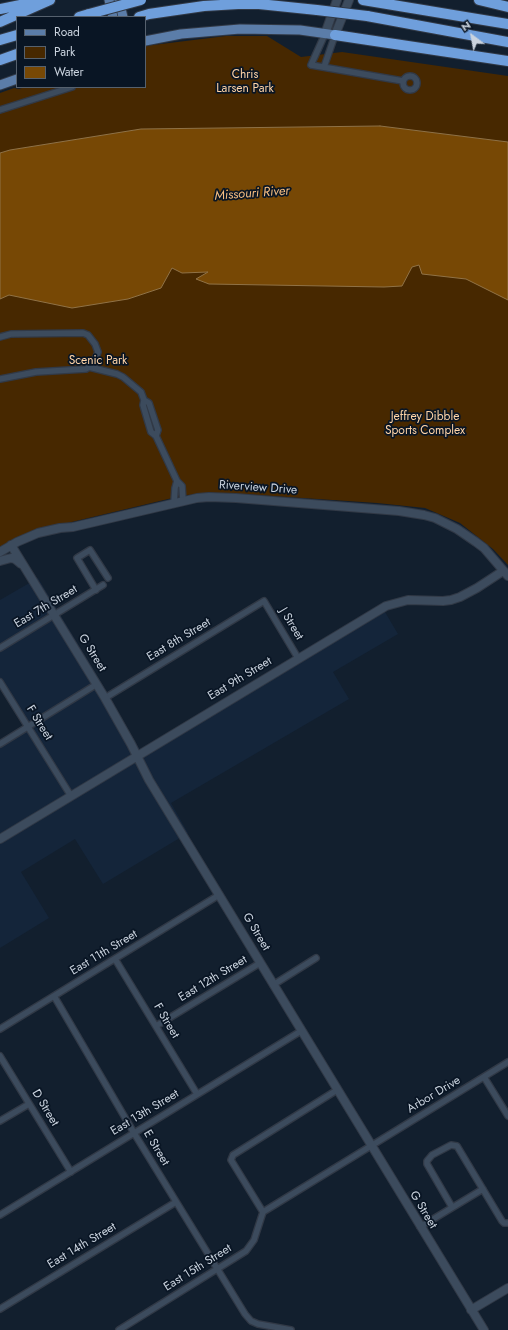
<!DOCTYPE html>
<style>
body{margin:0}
#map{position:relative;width:508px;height:1330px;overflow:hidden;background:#121f2e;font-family:Jost,sans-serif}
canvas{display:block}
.legend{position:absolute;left:16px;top:16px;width:130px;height:72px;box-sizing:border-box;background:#091524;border:1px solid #56616e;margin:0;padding:5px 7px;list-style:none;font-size:12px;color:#cad3de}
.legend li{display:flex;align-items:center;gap:8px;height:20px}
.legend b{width:20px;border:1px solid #56616e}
.north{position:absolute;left:452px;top:16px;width:40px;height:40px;-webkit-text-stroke:3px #091524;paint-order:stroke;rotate:328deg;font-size:11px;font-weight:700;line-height:16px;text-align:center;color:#cad3de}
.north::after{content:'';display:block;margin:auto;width:14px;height:18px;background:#cad3de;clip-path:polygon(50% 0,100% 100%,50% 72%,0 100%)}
</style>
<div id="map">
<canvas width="508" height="1330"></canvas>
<ul class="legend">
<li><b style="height:5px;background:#5b7da9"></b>Road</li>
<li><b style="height:11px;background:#472800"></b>Park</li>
<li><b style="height:11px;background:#774805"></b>Water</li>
</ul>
<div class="north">N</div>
</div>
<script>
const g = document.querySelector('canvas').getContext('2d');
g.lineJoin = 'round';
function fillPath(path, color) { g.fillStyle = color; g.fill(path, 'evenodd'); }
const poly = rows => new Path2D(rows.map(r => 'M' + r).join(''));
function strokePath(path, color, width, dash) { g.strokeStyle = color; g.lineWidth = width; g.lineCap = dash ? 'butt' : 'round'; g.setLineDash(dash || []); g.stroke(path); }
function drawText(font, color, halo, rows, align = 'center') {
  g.font = font + ' Jost,sans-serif'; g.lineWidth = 3.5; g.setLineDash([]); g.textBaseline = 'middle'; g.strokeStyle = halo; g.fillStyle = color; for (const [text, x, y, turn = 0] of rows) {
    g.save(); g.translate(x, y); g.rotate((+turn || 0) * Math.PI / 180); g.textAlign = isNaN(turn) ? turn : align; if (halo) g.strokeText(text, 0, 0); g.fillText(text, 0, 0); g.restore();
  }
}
fillPath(poly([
 [38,578,97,675,143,755,385,612,398,634,333,672,349,699,171,803,188,833,103,884,75,839,21,872,49,918,0,948,0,741,29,724,0,678,0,600]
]), '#14253a');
fillPath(poly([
 [226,36,267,36,301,57,342,52,508,76,508,142,380,126,141,129,10,150,0,153,0,93,14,88,19,89,25,87,145,87,145,46],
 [132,250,508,267,508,565,493,549,460,523,425,508,377,503,243,494,185,495,38,530,0,547,0,288]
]), '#472800');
const water = poly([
 [380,126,508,142,508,300,466,279,422,274,419,265,412,267,402,286,384,287,209,284,196,279,208,272,182,273,172,268,161,288,128,299,72,308,9,295,0,299,0,153,10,150,141,129,380,126]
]);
fillPath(water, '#774805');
strokePath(water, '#907246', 1);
const street = poly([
 [325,34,311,65,403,81],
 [324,67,335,35],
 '403 83a7 7 0 1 1 14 0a7 7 0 1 1-14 0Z',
 [0,110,72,87],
 [0,337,11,334,83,333,88,335,95,344,98,352,94,362,91,366,86,369,36,372,0,379],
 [89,367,117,374,123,377,141,392,144,400,149,403,158,430,156,436],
 [144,400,143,405,151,432,156,436,177,481,182,486,183,501],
 [174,503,175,488,177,481],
 [96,590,77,558,90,550,108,578],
 [0,648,103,585],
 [0,682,71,796],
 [105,698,264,601,298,658],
 [0,744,97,684],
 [115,959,197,1094],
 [273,985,316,958],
 [54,996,134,1133,245,1314,251,1321,258,1324,291,1330],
 [156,1026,260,963],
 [0,1029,219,895],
 [0,1056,71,1172],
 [484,1077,508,1116],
 [0,1121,29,1104],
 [452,1207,427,1164,427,1161,432,1155,451,1145,457,1146,502,1221,504,1223,508,1223],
 [263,1212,231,1160,233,1155,337,1090],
 [0,1215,301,1031],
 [420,1227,483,1189],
 [0,1309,176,1202],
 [119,1330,246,1251,254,1240,263,1212,508,1062]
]);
const secondary = poly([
 [325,34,337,0],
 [335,35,349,0],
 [11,545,105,698,131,744,149,780,484,1330],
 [0,552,17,542,38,533,60,528,73,527,197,498,209,497,236,498,399,511,424,515,435,518,457,529,476,542,484,548,508,576],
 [0,561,11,558,15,559,21,564],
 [0,839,386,606,408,600,443,601,451,600,460,597,477,588,503,571],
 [471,1310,508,1288]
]);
const primary = poly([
 [109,0,113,17],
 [119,0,123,17],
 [145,41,181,34,240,29,300,30,335,35],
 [0,85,17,79]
]);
const highway = poly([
 [363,0,508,24],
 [479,0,508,7],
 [0,9,35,2],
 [367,16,508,42],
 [79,17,89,14],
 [139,17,149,14,204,6,238,4,259,4,317,10],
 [0,22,50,0],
 [335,35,508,61],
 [0,40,17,35],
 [0,60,17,54]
]);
strokePath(street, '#313946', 8);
strokePath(secondary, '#313946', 10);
strokePath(primary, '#313946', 11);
strokePath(highway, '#313946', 12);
strokePath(street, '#3c4b5d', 5.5);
strokePath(secondary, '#3c4b5d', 8);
strokePath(primary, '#5b7da9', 9);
strokePath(highway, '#6f9fdc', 10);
const highwayBridge = poly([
 [317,10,367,16],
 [89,14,141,0]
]);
strokePath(highwayBridge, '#313946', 12, []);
strokePath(highwayBridge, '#6f9fdc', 10);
drawText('12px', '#ffd4a7', '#091524', [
 ["Chris",245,75],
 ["Larsen Park",245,89],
 ["Scenic Park",98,361],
 ["Jeffrey Dibble",425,417],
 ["Sports Complex",425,431]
]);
drawText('12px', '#cad3de', '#091524', [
 ["Riverview Drive",258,488,4],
 ["East 7th Street",46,607,-31],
 ["J Street",291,624,59],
 ["East 8th Street",179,640,-31],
 ["G Street",92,653,58],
 ["East 9th Street",240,679,-31],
 ["F Street",39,723,58],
 ["G Street",256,932,59],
 ["East 11th Street",104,953,-31],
 ["East 12th Street",213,979,-31],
 ["F Street",166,1021,59],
 ["Arbor Drive",434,1095,-31],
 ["D Street",45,1108,59],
 ["East 13th Street",145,1113,-31],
 ["E Street",156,1148,59],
 ["G Street",423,1210,59],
 ["East 14th Street",82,1246,-31],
 ["East 15th Street",198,1268,-32]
]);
drawText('italic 13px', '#f7bf82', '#091524', [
 ["Missouri River",252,194,-4]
]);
</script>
